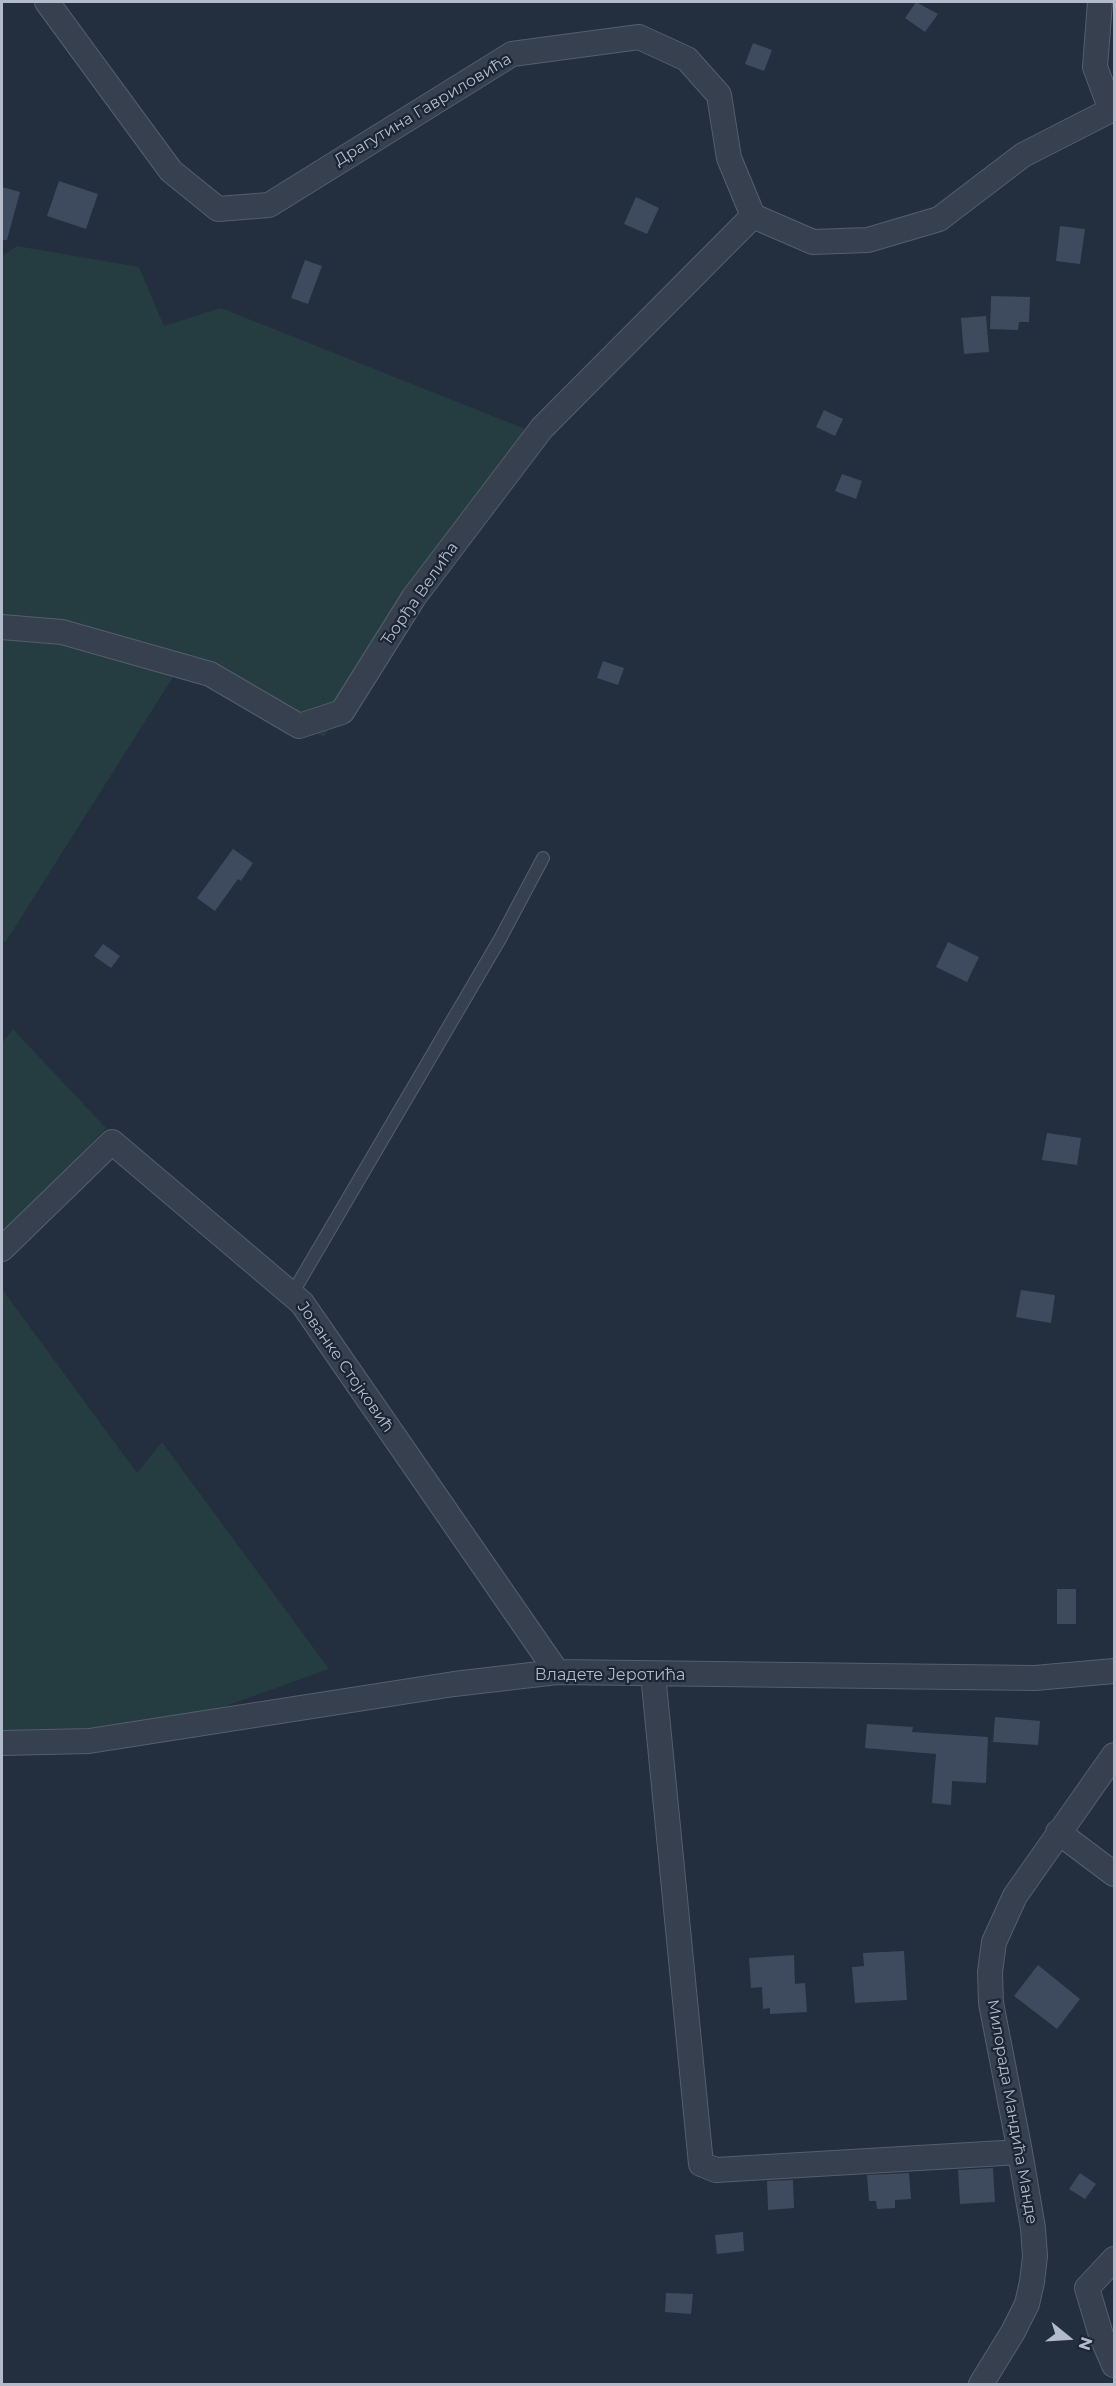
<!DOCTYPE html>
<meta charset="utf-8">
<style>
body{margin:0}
#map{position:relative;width:1116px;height:2386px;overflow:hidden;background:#232e3f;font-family:Montserrat,sans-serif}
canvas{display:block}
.frame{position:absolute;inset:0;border:3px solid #b3bbca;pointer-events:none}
.north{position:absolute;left:1038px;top:2308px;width:60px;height:60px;-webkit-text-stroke:4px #1c2534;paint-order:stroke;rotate:108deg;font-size:16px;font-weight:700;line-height:24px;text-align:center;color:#b3bbca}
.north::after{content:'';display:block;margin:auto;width:21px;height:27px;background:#b3bbca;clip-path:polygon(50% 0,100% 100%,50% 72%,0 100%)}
</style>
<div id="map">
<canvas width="1116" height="2386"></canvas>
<div class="frame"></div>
<div class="north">N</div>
</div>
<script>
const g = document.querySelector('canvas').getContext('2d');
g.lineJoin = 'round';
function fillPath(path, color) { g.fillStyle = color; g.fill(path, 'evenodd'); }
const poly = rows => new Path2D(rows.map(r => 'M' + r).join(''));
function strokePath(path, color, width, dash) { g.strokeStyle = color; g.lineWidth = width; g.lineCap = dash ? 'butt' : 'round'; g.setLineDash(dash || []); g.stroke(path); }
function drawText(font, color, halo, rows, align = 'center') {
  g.font = font + ' Montserrat,sans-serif'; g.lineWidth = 4.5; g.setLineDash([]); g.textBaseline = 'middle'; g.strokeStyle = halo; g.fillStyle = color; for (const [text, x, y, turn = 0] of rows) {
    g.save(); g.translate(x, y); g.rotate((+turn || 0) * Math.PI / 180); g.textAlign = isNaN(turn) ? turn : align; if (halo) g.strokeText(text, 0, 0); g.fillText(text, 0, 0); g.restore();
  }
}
fillPath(poly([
 [17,246,139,267,164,326,221,308,533,432,404,607,324,737,264,707,187,655,5,943,2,938,2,256],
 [13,1029,106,1128,2,1238,2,1043],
 [2,1289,137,1473,162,1442,329,1669,170,1726,2,1731]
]), '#253c40');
fillPath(poly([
 [916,2,938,14,925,32,905,18],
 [753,43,772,50,764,71,745,64],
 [59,181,98,194,86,229,47,216],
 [2,187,20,192,7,240,2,240],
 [636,197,659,208,647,234,624,224],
 [1060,226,1085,229,1080,264,1056,261],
 [305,260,322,266,308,304,291,298],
 [991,296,1030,297,1029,322,1019,322,1018,330,990,329],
 [986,316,989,352,964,354,961,318],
 [824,410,843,419,835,436,816,427],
 [842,474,862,481,856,499,835,491],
 [603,661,624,668,618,685,597,678],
 [233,849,253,863,241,881,238,879,215,911,197,898],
 [948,942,979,957,967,982,936,967],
 [103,944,120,956,111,968,94,956],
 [1047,1133,1081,1138,1077,1165,1042,1160],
 [1021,1290,1055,1295,1051,1323,1016,1317],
 [1057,1589,1076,1589,1076,1624,1057,1624],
 [995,1717,1040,1721,1038,1745,993,1742],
 [867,1724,913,1727,912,1732,988,1737,986,1783,952,1781,951,1805,932,1803,936,1754,865,1748],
 [904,1951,907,2000,855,2003,852,1967,864,1966,863,1953],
 [794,1955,795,1984,805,1983,807,2012,770,2014,770,2008,763,2009,762,1987,751,1988,749,1958],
 [1038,1965,1080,1999,1057,2029,1014,1996],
 [993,2168,995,2202,960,2204,958,2170],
 [909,2173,911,2199,895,2200,895,2208,877,2209,876,2201,869,2201,867,2175],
 [1080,2173,1096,2184,1085,2199,1069,2189],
 [793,2180,794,2208,768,2210,767,2181],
 [743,2232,744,2251,717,2254,715,2235],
 [666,2293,693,2294,691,2314,665,2312]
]), '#3e4b5f');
const service = poly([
 [292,1294,500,939,543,858]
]);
const minor = poly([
 [47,2,171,171,218,209,269,205,512,54,639,37,687,59,719,95,729,158,753,216,813,242,868,240,939,219,1023,155,1111,110,1114,111],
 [1100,2,1095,67,1111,110],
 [2,627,62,632,210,674,299,726,342,712,414,597,542,428,753,216],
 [2,1249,112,1142,302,1303,557,1672],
 [653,1674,701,2164,716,2170,1020,2152],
 [2,1743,89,1741,454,1684,557,1672,1035,1678,1114,1671],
 [1058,1832,1114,1874],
 [1114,2259,1087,2288,1101,2335,1114,2365],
 [981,2384,1013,2332,1027,2304,1032,2282,1035,2256,1033,2228,1020,2152,991,2003,990,1972,994,1942,1015,1896,1114,1755]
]);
strokePath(service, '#555e6d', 14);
strokePath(minor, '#555e6d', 26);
strokePath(service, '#37404f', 12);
strokePath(minor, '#37404f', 24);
drawText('16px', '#b3bbca', '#1c2534', [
 ["Драгутина Гавриловића",423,110,-31],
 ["Ђорђа Велића",420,594,-55],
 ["Јованке Стојковић",345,1367,55],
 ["Владете Јеротића",610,1675],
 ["Милорада Мандића Манде",1012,2112,80]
]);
</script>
